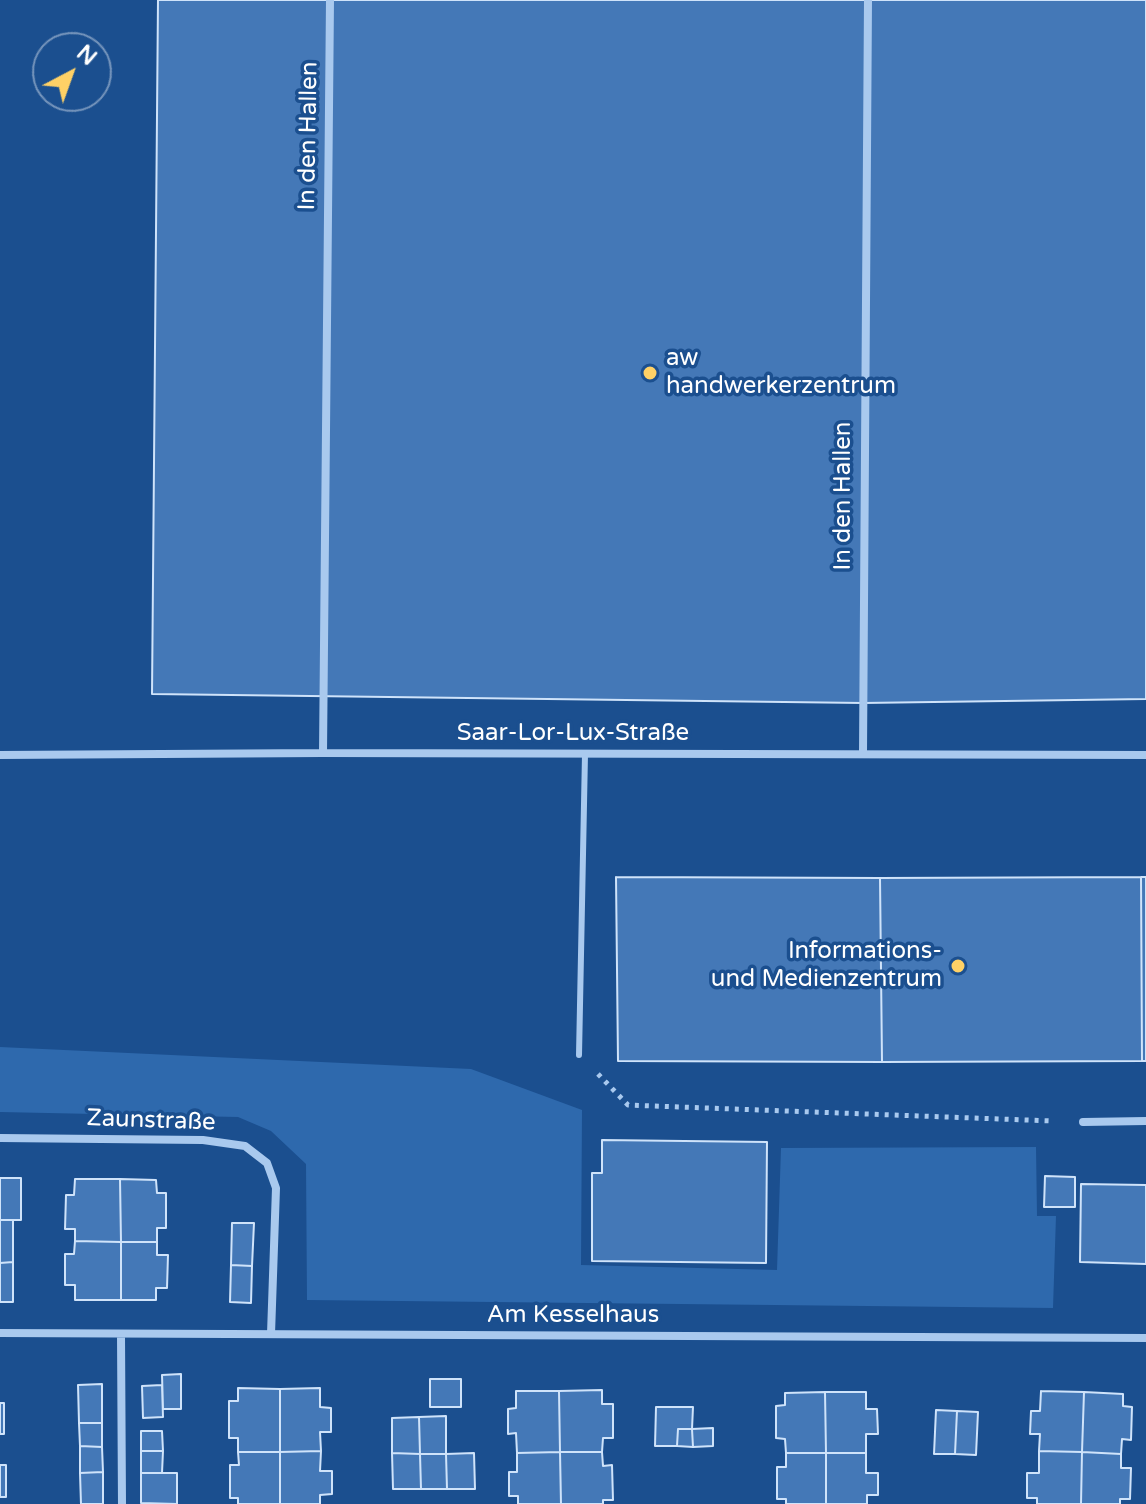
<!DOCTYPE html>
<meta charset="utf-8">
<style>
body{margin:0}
#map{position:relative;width:1146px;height:1504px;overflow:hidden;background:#1b4f8f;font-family:"Varela Round",sans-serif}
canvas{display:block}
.north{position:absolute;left:32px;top:32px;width:80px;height:80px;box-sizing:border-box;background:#1b4f8f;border:2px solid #7695bc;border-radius:50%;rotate:41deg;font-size:22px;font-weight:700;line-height:32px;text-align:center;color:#fff}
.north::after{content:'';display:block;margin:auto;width:28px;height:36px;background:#ffd166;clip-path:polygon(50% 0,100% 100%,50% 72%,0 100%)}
</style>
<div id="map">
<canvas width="1146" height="1504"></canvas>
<div class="north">N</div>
</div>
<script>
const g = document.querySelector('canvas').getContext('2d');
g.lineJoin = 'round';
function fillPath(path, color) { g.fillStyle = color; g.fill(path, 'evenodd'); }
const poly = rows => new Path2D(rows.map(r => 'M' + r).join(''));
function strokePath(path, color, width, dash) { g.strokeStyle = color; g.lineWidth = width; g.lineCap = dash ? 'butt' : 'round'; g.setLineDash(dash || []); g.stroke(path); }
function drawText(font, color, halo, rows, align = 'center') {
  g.font = font + ' "Varela Round",sans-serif'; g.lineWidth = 7; g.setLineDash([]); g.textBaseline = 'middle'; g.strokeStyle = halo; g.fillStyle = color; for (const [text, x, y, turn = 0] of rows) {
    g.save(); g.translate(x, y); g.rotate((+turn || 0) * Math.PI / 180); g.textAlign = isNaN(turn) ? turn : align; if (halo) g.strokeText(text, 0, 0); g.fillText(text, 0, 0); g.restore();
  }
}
fillPath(poly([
 [0,1047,471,1069,582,1110,581,1265,777,1270,781,1148,1036,1147,1037,1216,1056,1216,1053,1308,307,1300,306,1164,271,1131,238,1117,0,1112]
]), '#2e69ad');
const building = poly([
 [158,0,1146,0,1146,699,863,703,152,694,158,0],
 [616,877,880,878,882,1062,618,1061,616,877],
 [1141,877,1146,877,1146,1061,1142,1061,1141,877],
 [1141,877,1142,1061,882,1062,880,878,1141,877],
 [602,1140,767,1142,766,1263,592,1261,592,1173,602,1173,602,1140],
 [1045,1176,1075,1177,1075,1207,1044,1207,1045,1176],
 [0,1178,21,1178,21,1220,0,1220,0,1178],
 [75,1179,120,1179,121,1242,75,1241,75,1229,65,1229,66,1195,74,1195,75,1179],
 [120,1179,156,1180,157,1193,166,1193,166,1228,157,1228,157,1242,121,1242,120,1179],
 [1081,1184,1146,1185,1146,1264,1080,1262,1081,1184],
 [0,1220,13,1220,13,1262,0,1263,0,1220],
 [232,1223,254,1223,252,1266,231,1265,232,1223],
 [75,1241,121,1242,121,1300,75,1300,75,1285,65,1285,65,1254,74,1254,75,1241],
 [121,1242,157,1242,157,1255,168,1255,167,1288,156,1288,156,1300,121,1300,121,1242],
 [13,1262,13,1302,0,1302,0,1263,13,1262],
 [231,1265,252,1266,251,1303,230,1302,231,1265],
 [181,1374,181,1409,163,1409,162,1375,181,1374],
 [430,1379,461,1379,461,1407,430,1407,430,1379],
 [102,1384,102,1423,79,1423,78,1385,102,1384],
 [162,1385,163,1417,143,1418,142,1386,162,1385],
 [238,1388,280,1389,280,1452,238,1452,238,1438,229,1438,229,1401,238,1401,238,1388],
 [320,1388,320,1407,331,1408,331,1432,320,1432,321,1451,280,1452,280,1389,320,1388],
 [602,1390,602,1404,613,1404,613,1438,603,1438,602,1452,560,1452,559,1391,602,1390],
 [516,1391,559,1391,560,1452,517,1453,516,1433,508,1434,508,1409,516,1408,516,1391],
 [1041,1391,1084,1392,1082,1452,1039,1451,1040,1434,1030,1434,1031,1411,1040,1411,1041,1391],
 [825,1392,866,1392,866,1409,877,1409,878,1434,866,1434,866,1453,826,1453,825,1392],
 [825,1392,826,1453,786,1453,785,1439,776,1438,776,1406,785,1405,785,1393,825,1392],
 [1084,1392,1123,1394,1123,1406,1132,1407,1131,1440,1122,1439,1121,1454,1082,1452,1084,1392],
 [0,1403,4,1403,4,1434,0,1434,0,1403],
 [656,1407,693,1407,692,1429,678,1429,677,1446,655,1446,656,1407],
 [936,1410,957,1411,955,1454,934,1454,936,1410],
 [957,1411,978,1412,976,1455,955,1454,957,1411],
 [446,1416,446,1454,420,1454,419,1417,446,1416],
 [419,1417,420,1454,392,1453,392,1418,419,1417],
 [79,1423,102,1423,102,1447,80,1446,79,1423],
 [713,1428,713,1446,693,1447,692,1429,713,1428],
 [678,1429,692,1429,693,1447,677,1446,678,1429],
 [141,1431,162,1431,163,1451,141,1451,141,1431],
 [80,1446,102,1447,103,1472,80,1473,80,1446],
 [141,1451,163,1451,162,1473,141,1473,141,1451],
 [321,1451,320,1471,332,1471,332,1494,320,1495,320,1504,280,1504,280,1452,321,1451],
 [1039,1451,1082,1452,1081,1504,1037,1504,1037,1498,1027,1498,1027,1473,1039,1473,1039,1451],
 [238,1452,280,1452,280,1504,238,1504,238,1498,230,1498,230,1465,239,1465,238,1452],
 [560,1452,602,1452,603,1466,612,1465,613,1500,603,1500,603,1504,561,1504,560,1452],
 [560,1452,561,1504,518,1504,518,1496,509,1496,509,1472,517,1472,517,1453,560,1452],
 [1082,1452,1121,1454,1121,1468,1131,1468,1130,1499,1120,1499,1120,1504,1081,1504,1082,1452],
 [392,1453,420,1454,421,1489,393,1489,392,1453],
 [474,1453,475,1489,447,1489,446,1454,474,1453],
 [786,1453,826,1453,826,1504,786,1504,786,1499,777,1499,777,1467,786,1467,786,1453],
 [826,1453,866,1453,866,1473,878,1473,878,1495,867,1495,867,1504,826,1504,826,1453],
 [420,1454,446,1454,447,1489,421,1489,420,1454],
 [0,1465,6,1465,6,1497,0,1497,0,1465],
 [103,1472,103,1504,81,1504,80,1473,103,1472],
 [141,1473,177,1473,177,1504,141,1503,141,1473]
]);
fillPath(building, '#4478b7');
strokePath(building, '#cfe3fa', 2);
strokePath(poly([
 [598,1074,628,1105,1054,1121]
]), '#a9c9ee', 5, [4, 6]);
strokePath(poly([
 [579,1055,585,754]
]), '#a9c9ee', 6);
strokePath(poly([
 [323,753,330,0],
 [863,753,868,0],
 [0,755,323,753,1146,755],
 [1083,1122,1146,1121],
 [0,1138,203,1140,245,1146,267,1163,276,1188,271,1334],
 [0,1333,1146,1338],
 [121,1335,122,1504]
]), '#a9c9ee', 8);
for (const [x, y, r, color] of [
 [650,373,8,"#ffd166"],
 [958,966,8,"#ffd166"]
]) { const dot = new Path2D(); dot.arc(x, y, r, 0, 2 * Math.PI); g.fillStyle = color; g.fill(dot); strokePath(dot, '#1b4f8f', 3); }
drawText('24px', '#fff', '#1b4f8f', [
 ["In den Hallen",309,136,-89],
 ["In den Hallen",844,496,-90],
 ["Saar-Lor-Lux-Straße",573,734],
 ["Zaunstraße",151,1121,2],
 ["Am Kesselhaus",573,1316]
]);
drawText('24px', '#fff', '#1b4f8f', [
 ["aw",666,359],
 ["handwerkerzentrum",666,387],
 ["Informations-",942,952,"right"],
 ["und Medienzentrum",942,980,"right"]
], 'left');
</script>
